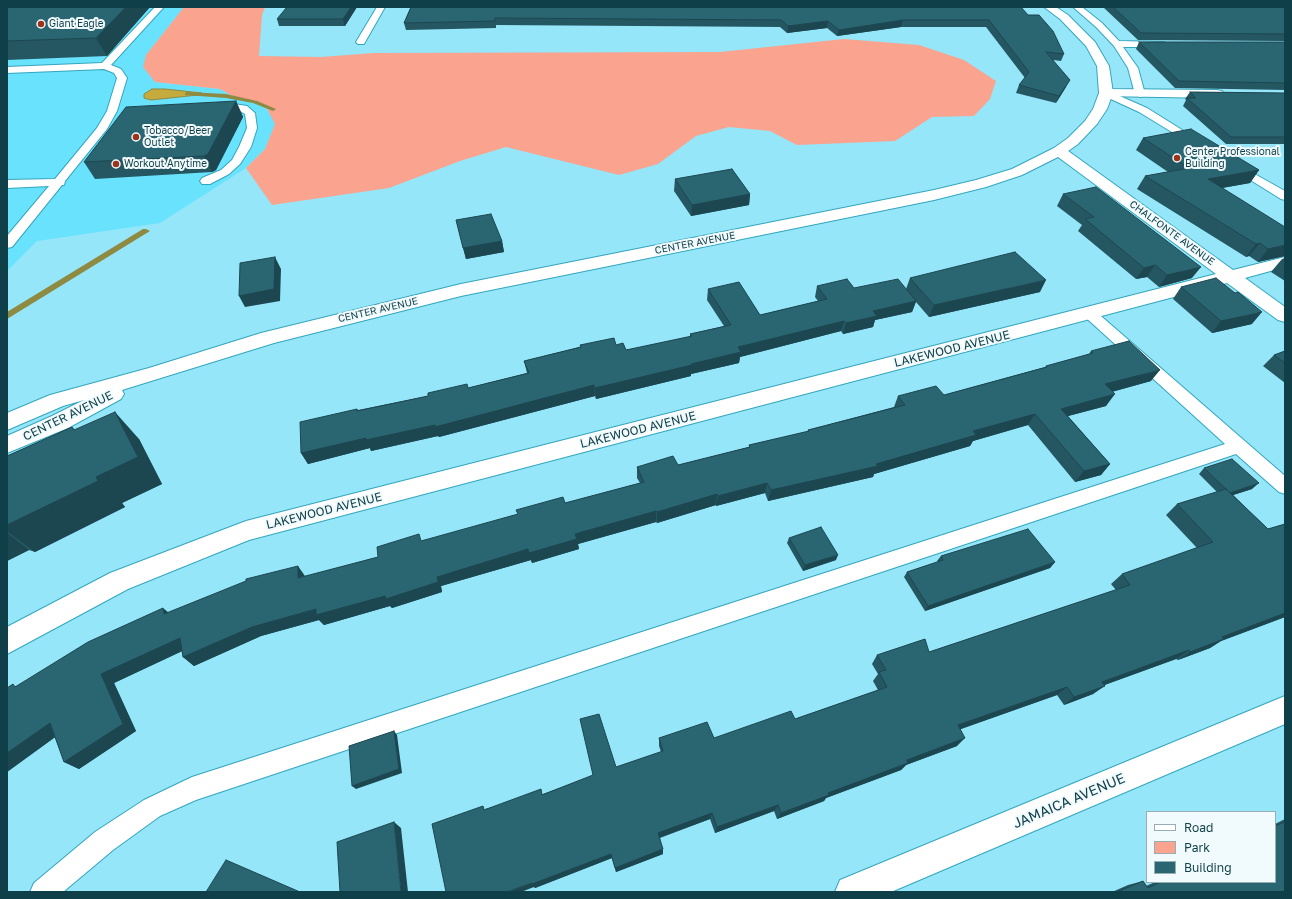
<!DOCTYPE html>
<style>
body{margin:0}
#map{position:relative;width:1292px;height:899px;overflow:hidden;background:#95e6f9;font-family:"Golos Text",sans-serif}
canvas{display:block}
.frame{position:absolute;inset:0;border:8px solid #0f3f49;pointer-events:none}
.legend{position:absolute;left:1146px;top:811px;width:130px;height:72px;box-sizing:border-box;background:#f1fafc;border:1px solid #97afb4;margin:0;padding:5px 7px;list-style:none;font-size:12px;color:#0f3f49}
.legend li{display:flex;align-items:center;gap:8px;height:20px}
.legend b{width:20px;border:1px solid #97afb4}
</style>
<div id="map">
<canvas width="1292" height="899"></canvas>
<div class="frame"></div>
<ul class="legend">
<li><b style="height:5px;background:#fff"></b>Road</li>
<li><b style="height:11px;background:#faa38e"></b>Park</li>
<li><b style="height:11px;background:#2a6572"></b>Building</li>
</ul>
</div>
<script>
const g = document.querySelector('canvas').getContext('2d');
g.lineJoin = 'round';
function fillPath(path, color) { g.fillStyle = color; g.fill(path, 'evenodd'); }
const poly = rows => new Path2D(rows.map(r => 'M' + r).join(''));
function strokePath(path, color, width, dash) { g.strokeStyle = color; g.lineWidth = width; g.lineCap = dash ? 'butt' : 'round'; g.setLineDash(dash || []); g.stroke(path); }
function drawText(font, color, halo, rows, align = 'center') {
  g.font = font + ' "Golos Text",sans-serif'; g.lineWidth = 4; g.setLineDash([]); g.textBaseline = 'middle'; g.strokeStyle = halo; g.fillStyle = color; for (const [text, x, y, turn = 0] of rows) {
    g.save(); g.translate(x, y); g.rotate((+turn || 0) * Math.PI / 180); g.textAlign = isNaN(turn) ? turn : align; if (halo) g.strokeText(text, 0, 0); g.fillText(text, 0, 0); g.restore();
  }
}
fillPath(poly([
 [7,7,184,7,146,55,155,82,220,89,238,99,265,105,275,124,265,149,246,168,160,223,37,241,7,271]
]), '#69e2fd');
fillPath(poly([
 [184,7,265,7,262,15,259,56,321,57,374,53,720,52,844,39,919,45,964,60,996,81,990,99,974,116,932,117,895,141,797,145,770,131,729,127,696,136,658,164,619,175,506,147,460,161,389,188,272,205,246,168,265,149,275,124,265,105,238,99,220,89,155,82,143,67,146,55]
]), '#faa38e');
const water = poly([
 [152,89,165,89,202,93,198,95,151,100,144,98,144,94,152,89]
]);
fillPath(water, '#c5aa3e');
strokePath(water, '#8e8a41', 1);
fillPath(poly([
 [187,92,226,94,257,101,276,109,273,111,253,103,226,98,185,95,185,93,187,92],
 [143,229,146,229,150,231,7,319,7,312,143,229]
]), '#8e8a41');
const lane = poly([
 [155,7,164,7,111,65,121,69,127,78,117,111,107,129,65,181,64,185,62,185,12,247,7,248,7,236,49,186,7,188,7,180,55,179,97,128,107,111,117,78,114,73,104,69,7,73,7,67,102,63,155,7],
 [377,7,385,7,364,44,358,44,356,42,377,7],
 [1073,7,1082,7,1102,23,1119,41,1164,42,1166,44,1164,46,1161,47,1123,47,1138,68,1145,94,1144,96,1140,97,1135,94,1128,68,1114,46,1096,27,1073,7],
 [1106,90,1147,108,1203,143,1197,146,1193,145,1139,112,1102,95,1101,93,1102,91,1106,90],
 [234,104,247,106,255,113,257,128,251,147,240,164,229,174,210,184,202,184,200,181,202,178,221,170,232,160,239,147,247,128,245,114,240,111,230,109,229,107,230,105,234,104],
 [1235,163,1285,191,1285,200,1281,199,1231,168,1229,166,1231,164,1235,163],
 [1089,308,1094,310,1285,476,1285,494,1279,492,1236,454,196,800,160,816,113,850,63,892,30,892,34,883,95,832,144,800,192,777,1225,444,1084,316,1082,313,1084,310,1089,308]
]);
const street = poly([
 [1106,89,1217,90,1222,91,1224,94,1222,97,1217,98,1101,96,1099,93,1101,90,1106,89],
 [1059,147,1064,148,1233,270,1285,257,1285,267,1245,278,1285,307,1285,322,1278,320,1227,283,249,540,128,589,7,654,7,627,110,573,246,521,1216,274,1054,154,1052,151,1054,148,1059,147],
 [1285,696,1285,724,891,892,835,892,840,880,1285,696]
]);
const secondary = poly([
 [1044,7,1056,7,1068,15,1095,42,1109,66,1113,93,1107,109,1097,124,1078,144,1064,154,1022,175,986,187,934,200,461,296,274,343,122,390,124,394,121,399,68,428,7,453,7,436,52,416,84,400,63,406,7,430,7,413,50,395,149,368,261,333,461,284,934,190,976,180,1012,169,1054,148,1068,138,1085,121,1093,109,1099,93,1097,66,1086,46,1060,19,1044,7]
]);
strokePath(lane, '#33a6bd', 2);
strokePath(street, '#33a6bd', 2);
strokePath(secondary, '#33a6bd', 2);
fillPath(lane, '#fff');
fillPath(street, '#fff');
fillPath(secondary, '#fff');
fillPath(poly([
 [7,7,150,7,107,56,7,60],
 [287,7,357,7,345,26,279,26,277,19],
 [411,7,1028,15,1064,54,1061,61,1053,60,1066,87,1056,103,1016,93,1019,85,1025,78,986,27,901,27,837,36,827,28,787,33,780,27,496,25,496,28,406,30,404,23],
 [1103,7,1285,7,1285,41,1138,40],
 [1139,42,1285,42,1285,90,1175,88,1136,49],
 [1190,92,1285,93,1285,144,1226,144,1183,106,1186,100,1185,99],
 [236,101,243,117,216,170,212,172,95,179,84,162],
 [1143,138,1259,170,1250,183,1222,188,1285,256,1258,262,1249,256,1246,257,1137,189,1145,176,1168,172,1136,150],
 [675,179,750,194,749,205,691,216,674,191],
 [1063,194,1192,278,1159,287,1147,277,1136,279,1078,231,1082,225,1057,206],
 [456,220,502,241,504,252,466,259],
 [1285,258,1285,281,1271,272,1282,259],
 [910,278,1040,292,929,317,916,302,912,312,875,320,873,327,843,334,841,331,740,357,739,363,691,374,691,376,596,399,595,396,439,437,438,436,371,451,370,448,308,464,301,453,357,409,358,410,468,388,527,373,524,361,580,347,580,345,616,345,626,350,690,337,690,334,724,326,707,300,708,289,760,315,818,301,815,297,817,286,854,288,906,289],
 [1181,287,1252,324,1212,333,1173,299],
 [1091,351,1151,381,1112,392,1106,406,1068,416,1110,464,1101,475,1075,482,1028,425,973,441,970,446,874,474,873,477,768,501,765,493,716,506,716,505,657,523,656,522,578,544,579,549,532,563,531,560,441,586,442,592,392,608,390,606,324,625,319,620,261,636,194,666,183,657,182,651,114,683,136,731,79,769,64,762,55,737,7,772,7,688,17,686,168,613,378,557,422,541,640,483,637,478,637,467,678,465,749,447,749,445,807,432,808,430,894,407,898,396,944,395,1045,367,1046,366,1089,354],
 [1285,351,1285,383,1263,366,1274,355],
 [72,427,75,430,139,439,162,484,122,503,125,507,35,552,29,550,7,561,7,456],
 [1204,468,1252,489,1233,495,1268,529,1285,524,1285,617,1221,641,1210,648,1178,660,1176,659,1104,685,1093,694,1064,705,1057,695,960,729,957,746,906,765,901,770,826,798,824,801,777,819,774,811,715,833,710,819,660,838,663,854,616,872,612,858,535,888,483,806,485,809,543,794,616,767,661,752,659,746,659,738,714,738,795,719,878,690,873,681,878,674,872,664,877,655,929,652,1116,590,1111,584,1122,574,1197,548,1166,515,1177,504,1217,492,1199,474],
 [789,538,836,560,803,571,787,543],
 [941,556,1055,562,1050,568,925,611,904,577,907,572,938,562,937,561],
 [1285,819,1285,892,1112,892,1128,885,1143,881,1146,886,1155,882,1275,882,1275,824]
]), '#245762');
fillPath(poly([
 [126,7,150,7,107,56,96,38],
 [351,7,357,7,345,26,343,19],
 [903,20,901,27,837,36,839,30],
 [828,21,827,28,787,33,788,26],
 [1070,80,1066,87,1056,103,1059,96],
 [236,101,243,117,216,170,212,172,204,156],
 [1259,170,1250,183,1199,192,1208,179],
 [750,194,749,205,691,216,692,205],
 [502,241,504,252,466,259,463,248],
 [1260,243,1249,256,1246,257,1256,244],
 [1285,245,1285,256,1258,262,1268,249],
 [275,257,281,269,280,301,245,307,239,296],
 [1155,265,1147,277,1136,279,1144,268],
 [1201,267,1192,278,1159,287,1167,275],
 [1046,280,1040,292,929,317,934,305],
 [916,301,912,312,875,320,873,327,843,334,846,323,873,311],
 [1262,312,1252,324,1212,333,1221,321],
 [844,321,841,331,740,357,739,363,691,374,691,376,596,399,595,388,691,364,738,347],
 [1160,370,1151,381,1096,396,1105,384],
 [594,385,595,396,439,437,438,436,371,451,370,448,308,464,301,453],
 [1115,394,1106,406,1053,420,1061,409],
 [115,412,139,439,162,484,122,503,125,507,35,552,7,531,7,525,96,477],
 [1035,414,1028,425,973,441,970,446,874,474,873,477,768,501,771,490,876,464,973,431],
 [1110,464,1101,475,1075,482,1084,471],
 [767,483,765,493,716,506,718,496],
 [1259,483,1252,489,1224,498,1230,493],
 [717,494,716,505,657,523,657,512],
 [656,511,656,522,578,544,579,549,532,563,529,553,575,534],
 [7,533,29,550,7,561],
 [528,549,531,560,441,586,442,592,392,608,390,606,324,625,319,620,261,636,194,666,183,657,252,627,437,577],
 [838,555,836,560,803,571,805,565],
 [1055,562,1050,568,925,611,928,606],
 [298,566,305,576,298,578],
 [163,608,174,617,164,614],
 [1285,613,1285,617,1221,641,1210,648,1178,660,1190,652,1222,637],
 [180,638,191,647,114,683,136,731,79,769,64,762,101,674],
 [1189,650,1176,659,1091,690,1102,682],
 [1105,686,1093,694,1064,705,1074,697],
 [1067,687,1057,695,950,733,958,725],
 [50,723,65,730,7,772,7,753],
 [394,731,397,735,402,773,356,789,352,786],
 [965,738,957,746,906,765,901,770,826,798,824,801,777,819,781,813,907,760],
 [778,805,774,811,715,833,717,827],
 [712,813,710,819,658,838,658,833],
 [394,822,401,828,408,892,401,892],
 [663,849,663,854,616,872,615,868],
 [611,854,612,858,535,888,534,887,521,892,507,892]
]), '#1d4750');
const building = poly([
 [7,7,126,7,96,38,7,41,7,7],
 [287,7,351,7,343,19,277,19,287,7],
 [411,7,1021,7,1028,15,1039,15,1053,31,1064,54,1046,52,1070,80,1059,96,1019,85,1029,72,989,20,903,20,839,30,828,21,788,26,781,20,495,18,495,21,404,23,411,7],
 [1113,7,1285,7,1285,34,1141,33,1113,7],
 [1139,42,1285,42,1285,83,1179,81,1139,42],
 [1190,92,1285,93,1285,116,1284,116,1285,118,1285,137,1231,137,1187,98,1196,98,1190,92],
 [236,101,208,154,204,156,84,162,126,107,236,101],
 [1191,129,1259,170,1208,179,1285,227,1285,245,1268,249,1260,243,1256,244,1145,176,1189,168,1143,138,1191,129],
 [732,169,750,194,692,205,675,179,732,169],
 [1096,187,1201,267,1167,275,1155,265,1144,268,1085,219,1094,217,1063,194,1096,187],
 [491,214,502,241,463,248,456,220,491,214],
 [1015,252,1046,280,934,305,910,278,1015,252],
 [275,257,274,289,239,296,240,263,275,257],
 [1216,278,1235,293,1238,292,1262,312,1221,321,1181,287,1216,278],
 [847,279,854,288,898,279,916,301,873,311,877,316,846,323,844,321,738,347,741,352,691,364,692,365,595,388,594,385,435,427,435,425,366,440,366,438,301,453,300,422,357,409,357,411,428,396,428,393,467,384,468,388,529,373,524,361,581,347,580,345,614,338,616,345,623,343,626,350,692,336,690,334,731,325,708,289,739,282,760,315,827,299,817,286,847,279],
 [1129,341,1160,370,1105,384,1115,394,1061,409,1110,464,1084,471,1035,414,973,431,976,435,876,464,878,466,771,490,767,483,718,496,717,494,657,512,656,511,575,534,577,539,529,553,528,549,437,577,438,582,386,599,385,596,316,615,316,609,252,627,183,657,180,638,101,674,123,724,64,762,50,723,7,753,7,688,13,684,15,687,88,642,163,608,164,614,246,581,246,579,298,566,298,578,378,557,377,547,419,534,421,541,518,514,516,510,563,497,565,503,644,482,637,467,673,456,678,465,750,447,749,445,809,431,808,430,905,405,898,396,936,386,944,395,1047,367,1046,366,1093,353,1091,351,1129,341],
 [1285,351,1285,363,1274,355,1285,351],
 [115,412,138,457,96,477,98,481,7,525,7,456,72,427,74,430,115,412],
 [1232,459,1259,483,1230,493,1204,468,1232,459],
 [1226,489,1268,529,1285,524,1285,613,1222,637,1224,639,1190,652,1189,650,1102,682,1105,686,1074,697,1067,687,958,725,965,738,907,760,908,763,828,793,829,795,781,813,778,805,717,827,712,813,658,833,663,849,615,868,611,854,532,884,531,883,507,892,446,892,432,824,483,806,484,810,541,789,542,795,593,775,580,719,599,714,616,767,663,751,659,738,707,722,714,738,791,711,795,719,887,687,879,672,886,670,877,655,925,639,929,652,1130,585,1122,574,1213,542,1177,504,1226,489],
 [821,527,838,555,805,565,789,538,821,527],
 [1028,529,1055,562,928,606,907,572,943,560,941,556,1028,529],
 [394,731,399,769,352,786,349,746,394,731],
 [394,822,401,892,340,892,337,842,394,822],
 [1285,822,1285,892,1117,892,1143,881,1148,888,1161,882,1275,882,1275,826,1285,822],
 [226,860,300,892,206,892,226,860]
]);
fillPath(building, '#2a6572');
strokePath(building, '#1d4750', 1);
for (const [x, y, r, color] of [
 [41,24,4,"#9c331b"],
 [136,137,4,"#9c331b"],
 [1177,158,4,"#9c331b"],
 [116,164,4,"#9c331b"]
]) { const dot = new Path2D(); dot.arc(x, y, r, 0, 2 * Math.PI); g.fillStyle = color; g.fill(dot); strokePath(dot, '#f1fafc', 1.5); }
drawText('10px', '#0f3f49', '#f1fafc', [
 ["Giant Eagle",49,24],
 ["Tobacco/Beer",144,131],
 ["Outlet",144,143],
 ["Center Professional",1185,152],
 ["Building",1185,164],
 ["Workout Anytime",124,164]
], 'left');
drawText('10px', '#0f3f49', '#f1fafc', [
 ["CHALFONTE AVENUE",1172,233,36],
 ["CENTER AVENUE",695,243,-11],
 ["CENTER AVENUE",378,310,-13]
]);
drawText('12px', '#0f3f49', '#f1fafc', [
 ["LAKEWOOD AVENUE",952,349,-14],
 ["CENTER AVENUE",68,416,-26],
 ["LAKEWOOD AVENUE",638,430,-14],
 ["LAKEWOOD AVENUE",324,511,-14]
]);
drawText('14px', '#0f3f49', '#f1fafc', [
 ["JAMAICA AVENUE",1069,801,-23]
]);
</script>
